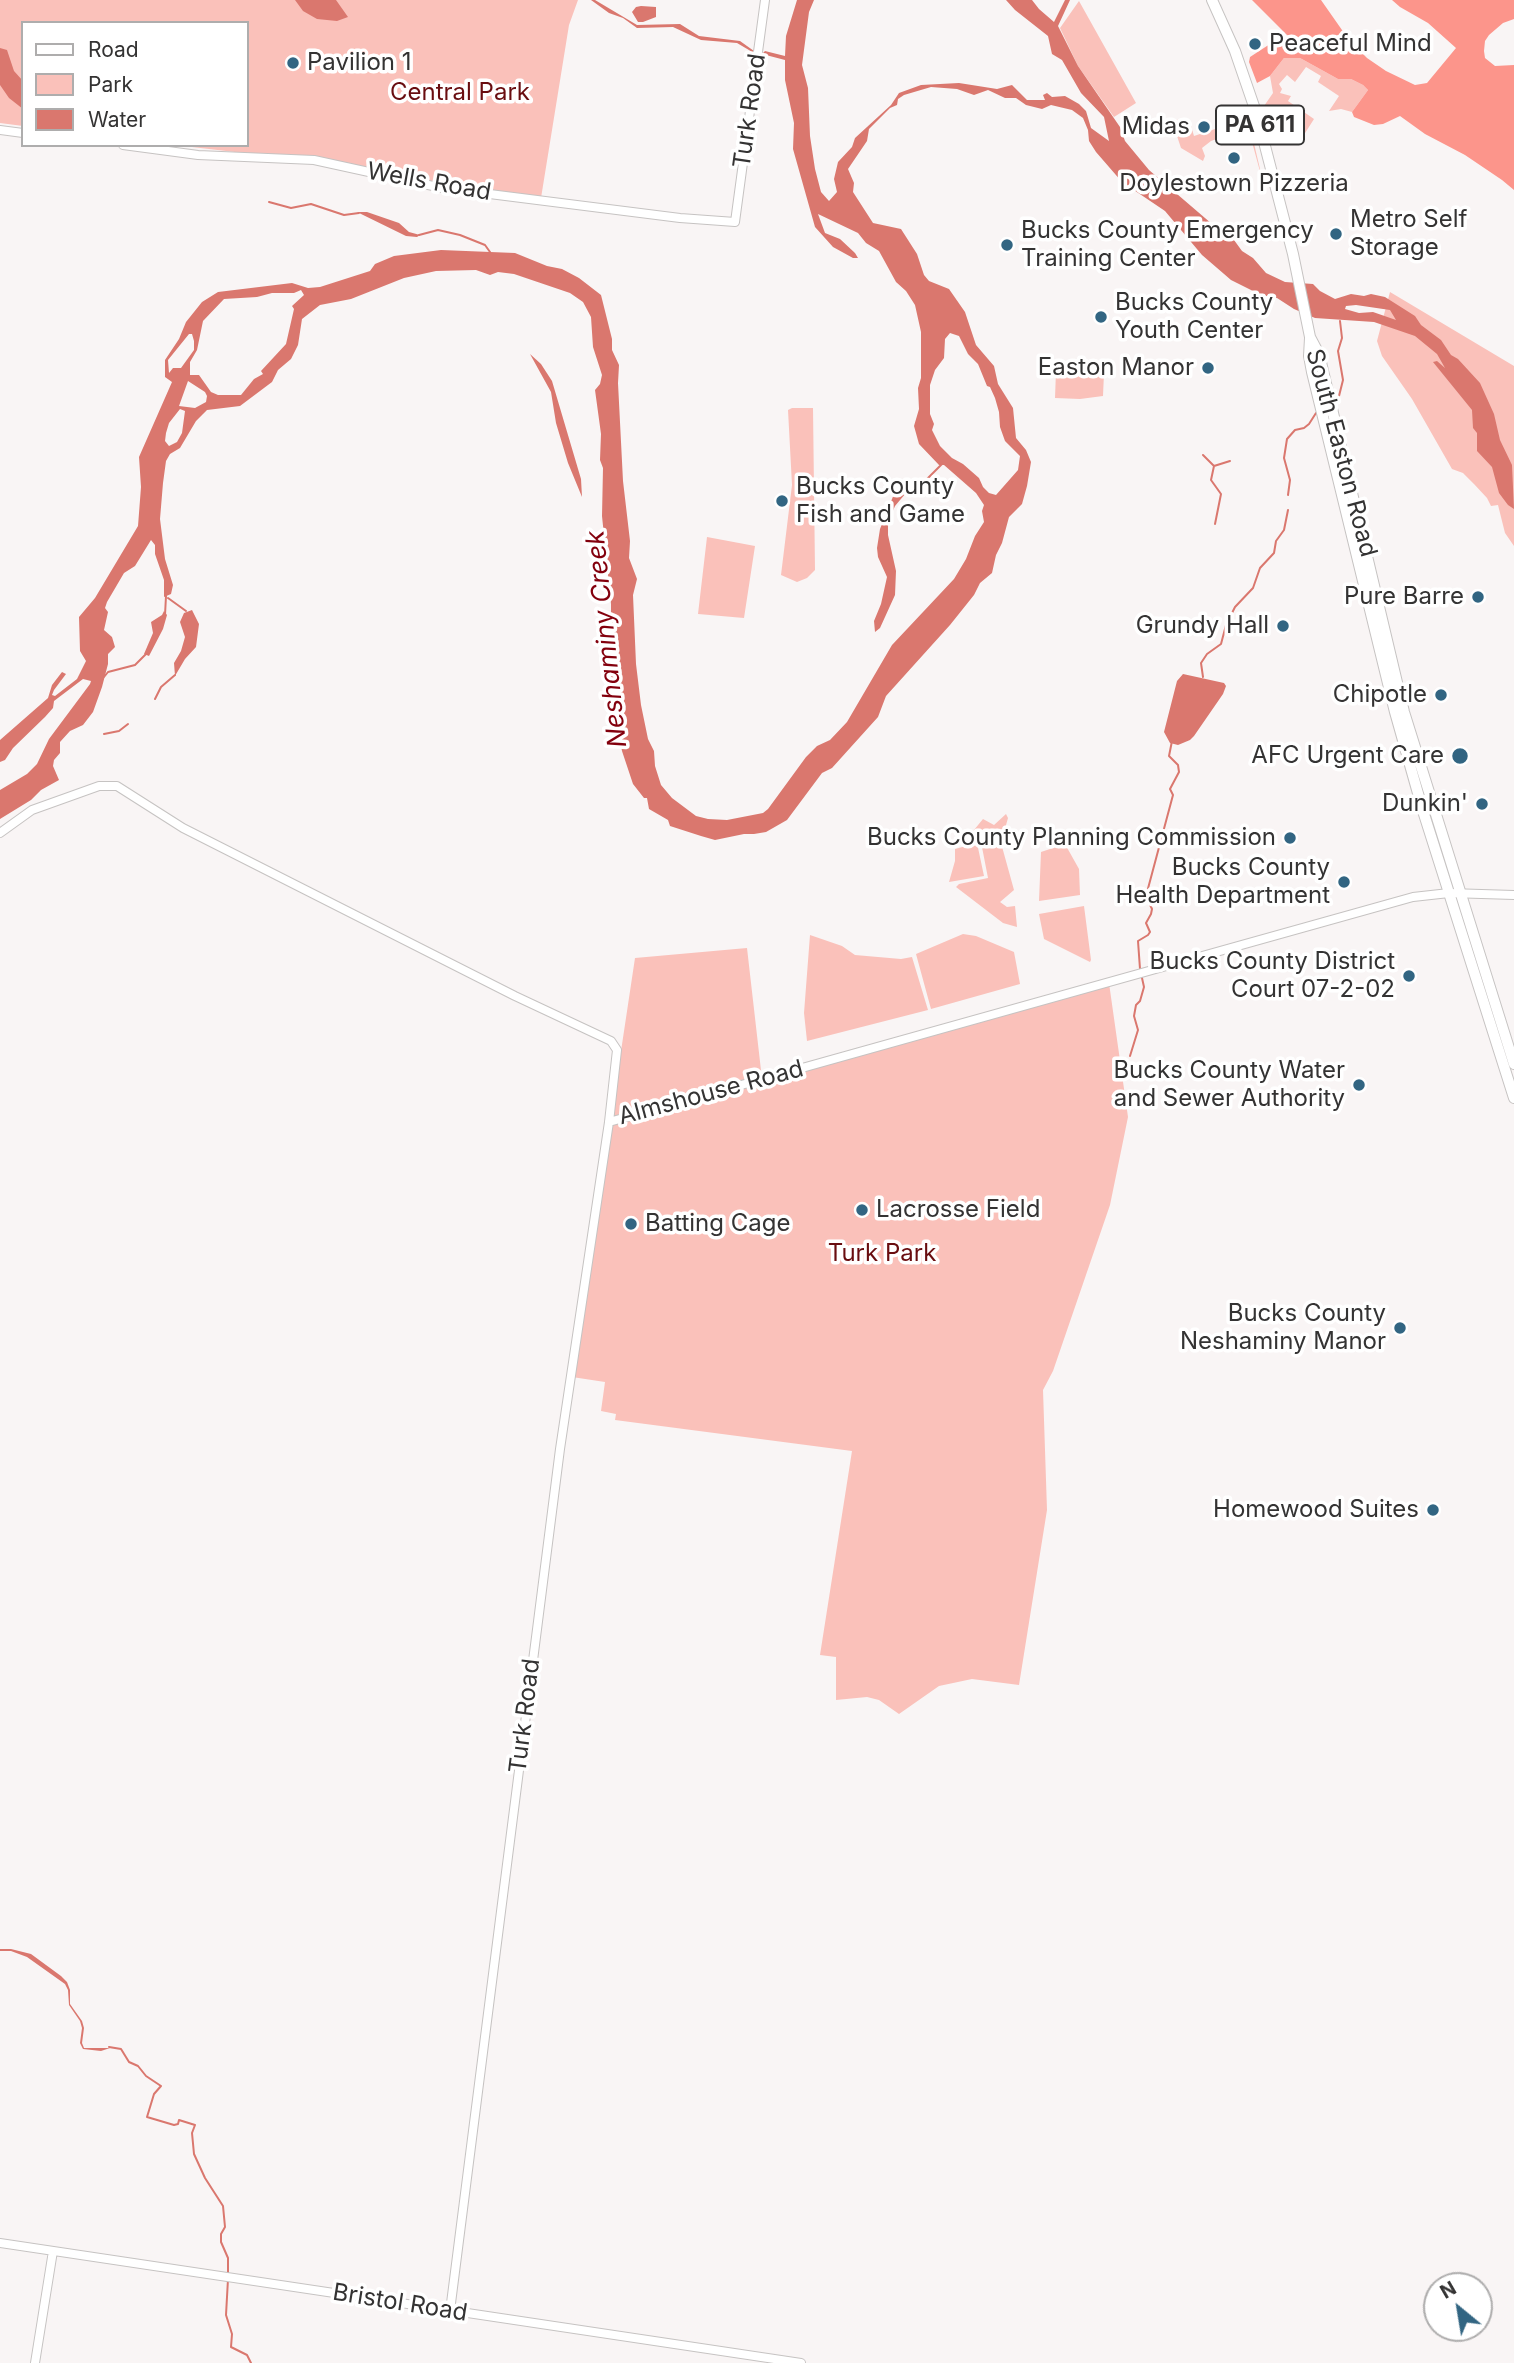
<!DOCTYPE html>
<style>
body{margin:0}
#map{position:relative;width:1514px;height:2363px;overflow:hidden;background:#f9f5f5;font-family:Inter,sans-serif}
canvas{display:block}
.legend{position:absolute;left:21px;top:21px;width:228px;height:126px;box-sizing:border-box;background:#fff;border:2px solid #aeadad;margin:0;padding:9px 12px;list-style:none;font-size:21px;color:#343333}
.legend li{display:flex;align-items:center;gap:14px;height:35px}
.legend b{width:35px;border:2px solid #aeadad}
.north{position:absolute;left:1423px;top:2272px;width:70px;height:70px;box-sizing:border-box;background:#fff;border:2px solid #aeadad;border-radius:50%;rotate:330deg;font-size:19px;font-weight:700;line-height:28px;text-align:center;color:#343333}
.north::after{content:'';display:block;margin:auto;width:24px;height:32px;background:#326582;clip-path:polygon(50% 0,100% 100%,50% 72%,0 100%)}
</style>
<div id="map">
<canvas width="1514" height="2363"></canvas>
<ul class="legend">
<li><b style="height:9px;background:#fff"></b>Road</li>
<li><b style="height:19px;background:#fac1ba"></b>Park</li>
<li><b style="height:19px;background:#da776e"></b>Water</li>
</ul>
<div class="north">N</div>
</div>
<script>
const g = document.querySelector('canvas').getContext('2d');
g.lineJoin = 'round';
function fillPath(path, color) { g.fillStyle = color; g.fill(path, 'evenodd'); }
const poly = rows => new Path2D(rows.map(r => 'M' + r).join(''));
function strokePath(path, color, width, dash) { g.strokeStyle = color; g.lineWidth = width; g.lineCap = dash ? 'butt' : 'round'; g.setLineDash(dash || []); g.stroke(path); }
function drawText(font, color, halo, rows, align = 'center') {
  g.font = font + ' Inter,sans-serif'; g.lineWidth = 7; g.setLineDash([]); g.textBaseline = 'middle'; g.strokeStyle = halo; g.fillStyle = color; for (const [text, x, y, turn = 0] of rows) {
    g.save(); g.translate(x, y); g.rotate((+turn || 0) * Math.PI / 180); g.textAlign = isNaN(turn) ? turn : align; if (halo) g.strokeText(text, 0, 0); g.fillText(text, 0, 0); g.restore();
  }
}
fillPath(poly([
 [0,0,578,0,569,25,541,198,444,186,310,156,260,155,175,145,247,145,247,23,23,23,23,126,0,123],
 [1079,1,1136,103,1114,117,1078,66,1060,28],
 [1284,58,1300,58,1338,79,1351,79,1363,85,1368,90,1352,112,1341,109,1329,111,1339,96,1318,82,1321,76,1306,67,1295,82,1287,75,1279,84,1282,89,1280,93,1291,96,1288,101,1314,119,1300,141,1276,136,1271,132,1264,106,1273,93,1270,76],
 [1241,111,1248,118,1264,186,1252,142,1235,118,1236,113],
 [1225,115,1238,135,1237,139,1224,142,1222,137,1211,141,1202,148,1205,156,1203,161,1181,148,1175,130,1177,119,1181,129,1191,126,1194,136,1218,128,1217,125,1225,122,1223,117],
 [1390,292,1514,366,1514,546,1505,533,1498,505,1491,506,1487,498,1474,484,1463,473,1452,469,1412,399,1382,356,1377,341],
 [1056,371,1104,373,1103,396,1080,399,1055,398],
 [792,408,813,408,815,570,807,578,797,582,781,575,792,485,788,410],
 [707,537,755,546,744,618,698,614],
 [1006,814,1008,818,1001,843,1014,890,1000,902,1007,907,1015,906,1017,927,1003,923,956,887,959,884,988,878,981,842,977,840,970,841,969,836,983,819,994,825],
 [977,843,984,876,949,882,955,861,955,849],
 [1065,844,1079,869,1080,895,1039,901,1041,852],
 [1084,906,1091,960,1090,962,1044,939,1039,914],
 [963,934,976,936,1014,952,1020,984,931,1009,916,954],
 [810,935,842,946,855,955,901,959,912,957,928,1010,807,1041,804,1013],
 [747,948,762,1079,1109,983,1128,1117,1110,1205,1053,1371,1043,1390,1047,1510,1019,1685,972,1679,939,1686,899,1714,879,1700,867,1697,836,1700,836,1657,820,1655,852,1451,615,1420,616,1414,601,1411,605,1382,572,1377,635,958]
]), '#fac1ba');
fillPath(poly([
 [1252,0,1321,0,1349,40,1367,58,1386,71,1415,85,1427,83,1456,48,1428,23,1400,7,1392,0,1514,0,1514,19,1503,23,1489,35,1485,41,1484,51,1485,58,1495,66,1514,65,1514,190,1502,180,1465,155,1425,134,1400,116,1383,124,1374,125,1354,117,1352,112,1368,90,1363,85,1351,79,1338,79,1300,58,1284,58,1270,76,1257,83,1249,62,1250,57,1270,44,1287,41,1290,38]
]), '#fc958b');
fillPath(poly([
 [295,0,336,0,348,17,337,21,317,19,303,11],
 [591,0,595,0,637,25,680,24,699,36,740,41,754,51,754,53,737,43,701,40,673,27,637,28,623,18,609,13],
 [797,0,814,0,809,12,802,65,808,88,810,136,815,169,821,192,829,201,837,192,834,179,838,162,852,147,855,138,891,105,899,93,921,85,959,83,997,89,1012,85,1027,100,1045,100,1043,95,1047,93,1052,97,1065,96,1079,104,1086,111,1091,128,1109,141,1104,117,1081,93,1062,60,1052,54,1048,36,1015,10,1006,0,1032,0,1039,9,1054,22,1065,0,1070,0,1058,26,1078,66,1120,127,1125,141,1149,170,1226,236,1234,240,1242,251,1253,258,1266,273,1285,282,1313,284,1320,291,1335,299,1351,294,1364,296,1371,294,1385,297,1415,316,1421,325,1441,340,1451,355,1458,359,1480,383,1494,414,1500,440,1512,465,1514,509,1508,505,1499,493,1492,467,1477,451,1477,433,1473,428,1472,410,1433,362,1437,361,1445,368,1437,354,1415,336,1374,322,1315,318,1294,309,1277,298,1261,295,1231,280,1202,255,1165,211,1122,182,1096,152,1089,141,1088,130,1083,118,1072,110,1051,105,1042,109,1026,105,1016,98,1005,98,988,90,974,95,957,89,931,87,904,95,898,99,897,105,890,108,869,129,867,141,848,169,854,183,853,192,873,223,901,229,917,254,924,275,929,281,949,289,965,312,976,345,994,366,998,384,1013,408,1016,438,1026,450,1031,462,1027,486,1022,504,1009,517,1002,543,996,555,992,573,980,583,974,595,950,625,886,696,878,717,832,768,822,773,787,820,766,832,754,834,744,834,715,840,701,836,670,826,668,820,649,809,647,798,644,798,633,784,622,751,611,692,611,604,602,516,603,468,600,460,601,434,595,390,600,384,602,375,593,347,591,317,583,302,570,293,514,274,498,272,490,275,476,270,436,271,404,278,351,299,320,305,302,319,298,345,291,359,278,370,272,382,240,406,207,410,196,421,180,448,170,454,166,461,163,483,160,519,165,559,173,585,171,594,164,597,164,580,155,554,155,545,151,540,135,566,124,573,107,602,105,608,108,612,104,630,112,637,115,647,108,654,108,664,102,687,93,712,83,725,70,731,60,742,60,753,54,760,53,766,59,780,41,790,31,800,0,819,0,790,27,774,37,764,49,739,90,684,91,681,83,679,54,701,53,708,45,717,13,748,5,760,0,762,0,740,48,698,52,685,62,672,66,674,54,690,52,695,55,696,77,679,86,661,80,651,79,617,95,598,138,526,141,487,139,457,172,382,165,377,165,360,179,339,186,322,202,302,218,292,292,283,308,288,320,287,370,271,375,264,394,256,441,250,515,253,547,266,562,269,579,278,601,295,612,339,612,350,619,365,618,383,623,481,630,541,629,558,637,579,633,595,636,664,641,705,648,739,654,751,655,766,661,785,672,798,696,816,708,819,727,820,763,813,768,809,806,757,817,746,830,740,847,722,892,645,954,579,966,559,975,536,984,522,982,511,984,505,976,493,944,465,939,465,919,444,914,426,919,409,918,388,921,378,921,332,915,305,906,291,896,282,879,251,866,243,858,233,818,214,825,233,840,239,855,253,858,258,853,258,833,247,815,227,793,149,794,123,785,80,785,60,762,54,765,51,785,56,786,36],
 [301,290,304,295,292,306,294,309,286,344,261,371,263,374,254,379,241,395,218,395,211,392,199,375,190,375,190,362,197,350,203,321,224,299,257,297,272,293,294,293],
 [1356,305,1390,310,1396,320,1373,312,1359,313,1345,309,1346,306],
 [950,333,959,336,968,354,978,364,987,386,990,387,995,398,999,412,1000,427,1005,441,1020,456,1018,470,996,495,989,493,983,487,979,478,963,464,952,458,940,446,932,430,934,424,930,414,930,385,935,370,944,358,945,339],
 [189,334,192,334,194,341,194,350,181,368,173,368,169,373,168,360],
 [188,381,205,392,207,396,206,402,195,408,179,406],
 [180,409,185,411,182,433,177,442,169,446,165,441,166,433,169,423],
 [641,6,656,7,656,17,643,22,638,22,632,12,636,7],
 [0,48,7,50,14,71,23,81,23,109,9,98,0,85],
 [357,212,367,212,399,223,409,232,420,235,417,237,406,236],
 [530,354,541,364,552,381,581,479,582,497,568,463,556,423,551,392],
 [909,485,911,487,895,506,888,522,888,535,896,571,895,595,880,628,875,632,874,621,881,604,887,577,878,557,877,548,880,529,894,494,899,488],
 [192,610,199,624,196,647,185,659,175,676,174,663,181,651,185,637,180,622,184,613],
 [164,611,167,615,163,629,149,656,144,654,153,633,151,622,162,615],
 [1183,674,1224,683,1226,686,1223,694,1194,736,1190,740,1178,745,1170,743,1164,732,1177,681],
 [0,1949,11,1949,31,1954,61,1976,67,1982,70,1990,70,2004,82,2021,84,2028,82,2043,84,2048,110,2048,101,2051,83,2049,80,2043,82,2028,80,2021,69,2005,68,1990,65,1984,27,1957,11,1951,0,1951]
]), '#da776e');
strokePath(poly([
 [269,202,291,208,311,204,344,215,359,213],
 [419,235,438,230,460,235,485,245,490,252],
 [1335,399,1339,396,1343,380,1338,351,1342,338,1340,321],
 [1203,455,1214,466,1230,461],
 [1214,466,1211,480,1221,494,1215,524],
 [910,486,924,482,942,464],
 [1288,495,1290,480,1284,458,1287,439,1295,430,1304,428,1309,424,1316,413],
 [168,598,186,611],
 [165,615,166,596],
 [104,677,108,672,135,665,146,654],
 [1203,677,1201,663,1207,654,1221,644,1226,625,1235,607,1253,588,1260,568,1274,553,1276,541,1284,530,1288,510],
 [155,699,161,687,175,675],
 [104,734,119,731,128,724],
 [1140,969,1138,941,1148,935,1150,932,1146,923,1151,914,1152,909,1146,896,1173,795,1170,789,1179,772,1178,765,1169,756,1172,741],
 [1130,1056,1138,1030,1134,1016,1136,1005,1140,1001,1144,987,1142,978],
 [109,2047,121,2049,129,2062,138,2066,146,2076,161,2086,154,2094,147,2117,174,2125,178,2124,179,2120,195,2125,192,2133,194,2154,205,2178,223,2206,225,2227,221,2234,221,2242,228,2258,228,2274],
 [228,2279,226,2315,232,2334,231,2347,247,2355,251,2363]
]), '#da776e', 2);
const secondary = poly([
 [0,130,23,133],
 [123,145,198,155,314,160,442,188,680,218,735,222,765,0],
 [0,833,32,810,99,786,117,786,183,828,515,996,611,1041,617,1050,609,1122,560,1449,450,2311],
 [609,1122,1413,897,1449,893,1514,895],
 [0,2243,801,2363],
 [35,2363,53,2251]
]);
const highway = poly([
 [1212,0,1235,51,1257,115,1293,254,1310,337,1319,354,1404,712,1514,1064],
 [1310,338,1309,356,1312,372,1395,712,1423,811,1514,1098]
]);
strokePath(secondary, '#c6c3c2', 10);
strokePath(highway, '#c6c3c2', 12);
strokePath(secondary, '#fff', 8);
strokePath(highway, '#fff', 10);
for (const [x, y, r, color] of [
 [1255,44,7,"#326582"],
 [293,63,7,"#326582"],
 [1204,127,7,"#326582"],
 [1234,158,7,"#326582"],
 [1336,234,7,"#326582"],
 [1007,245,7,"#326582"],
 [1101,317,7,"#326582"],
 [1208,368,7,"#326582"],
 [782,501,7,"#326582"],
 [1478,597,7,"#326582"],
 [1283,626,7,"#326582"],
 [1441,695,7,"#326582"],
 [1460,756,9,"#326582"],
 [1482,804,7,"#326582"],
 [1290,838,7,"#326582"],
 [1344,882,7,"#326582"],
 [1409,976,7,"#326582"],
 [1359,1085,7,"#326582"],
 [862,1210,7,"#326582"],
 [631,1224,7,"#326582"],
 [1400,1328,7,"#326582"],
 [1433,1510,7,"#326582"]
]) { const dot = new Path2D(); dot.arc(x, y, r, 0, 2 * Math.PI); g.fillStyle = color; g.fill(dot); strokePath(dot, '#fff', 2.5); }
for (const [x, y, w] of [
 [1260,125,88]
]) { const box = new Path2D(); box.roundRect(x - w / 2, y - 19.5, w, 39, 5); g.fillStyle = '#fff'; g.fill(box); strokePath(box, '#343333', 2); }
drawText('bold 23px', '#343333', null, [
 ["PA 611",1260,125]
]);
drawText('24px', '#343333', '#fff', [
 ["Peaceful Mind",1269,44,"left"],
 ["Pavilion 1",307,63,"left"],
 ["Midas",1190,127],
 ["Doylestown Pizzeria",1234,184,"center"],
 ["Metro Self",1350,220,"left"],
 ["Storage",1350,248,"left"],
 ["Bucks County Emergency",1021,231,"left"],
 ["Training Center",1021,259,"left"],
 ["Bucks County",1115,303,"left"],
 ["Youth Center",1115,331,"left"],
 ["Easton Manor",1194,368],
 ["Bucks County",796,487,"left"],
 ["Fish and Game",796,515,"left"],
 ["Pure Barre",1464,597],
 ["Grundy Hall",1269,626],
 ["Chipotle",1427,695],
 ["AFC Urgent Care",1444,756],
 ["Dunkin'",1468,804],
 ["Bucks County Planning Commission",1276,838],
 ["Bucks County",1330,868],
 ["Health Department",1330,896],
 ["Bucks County District",1395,962],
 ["Court 07-2-02",1395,990],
 ["Bucks County Water",1345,1071],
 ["and Sewer Authority",1345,1099],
 ["Lacrosse Field",876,1210,"left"],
 ["Batting Cage",645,1224,"left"],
 ["Bucks County",1386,1314],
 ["Neshaminy Manor",1386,1342],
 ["Homewood Suites",1419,1510]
], 'right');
drawText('24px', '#690d10', '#fff', [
 ["Central Park",460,93],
 ["Turk Park",882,1254]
]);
drawText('24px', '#343333', '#fff', [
 ["Turk Road",750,111,-82],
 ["Wells Road",429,182,10],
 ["South Easton Road",1341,453,75],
 ["Almshouse Road",711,1093,-15],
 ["Turk Road",525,1716,-83],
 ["Bristol Road",400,2303,9]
]);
drawText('italic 26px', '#83000d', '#fff', [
 ["Neshaminy Creek",607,639,-96]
]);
</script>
